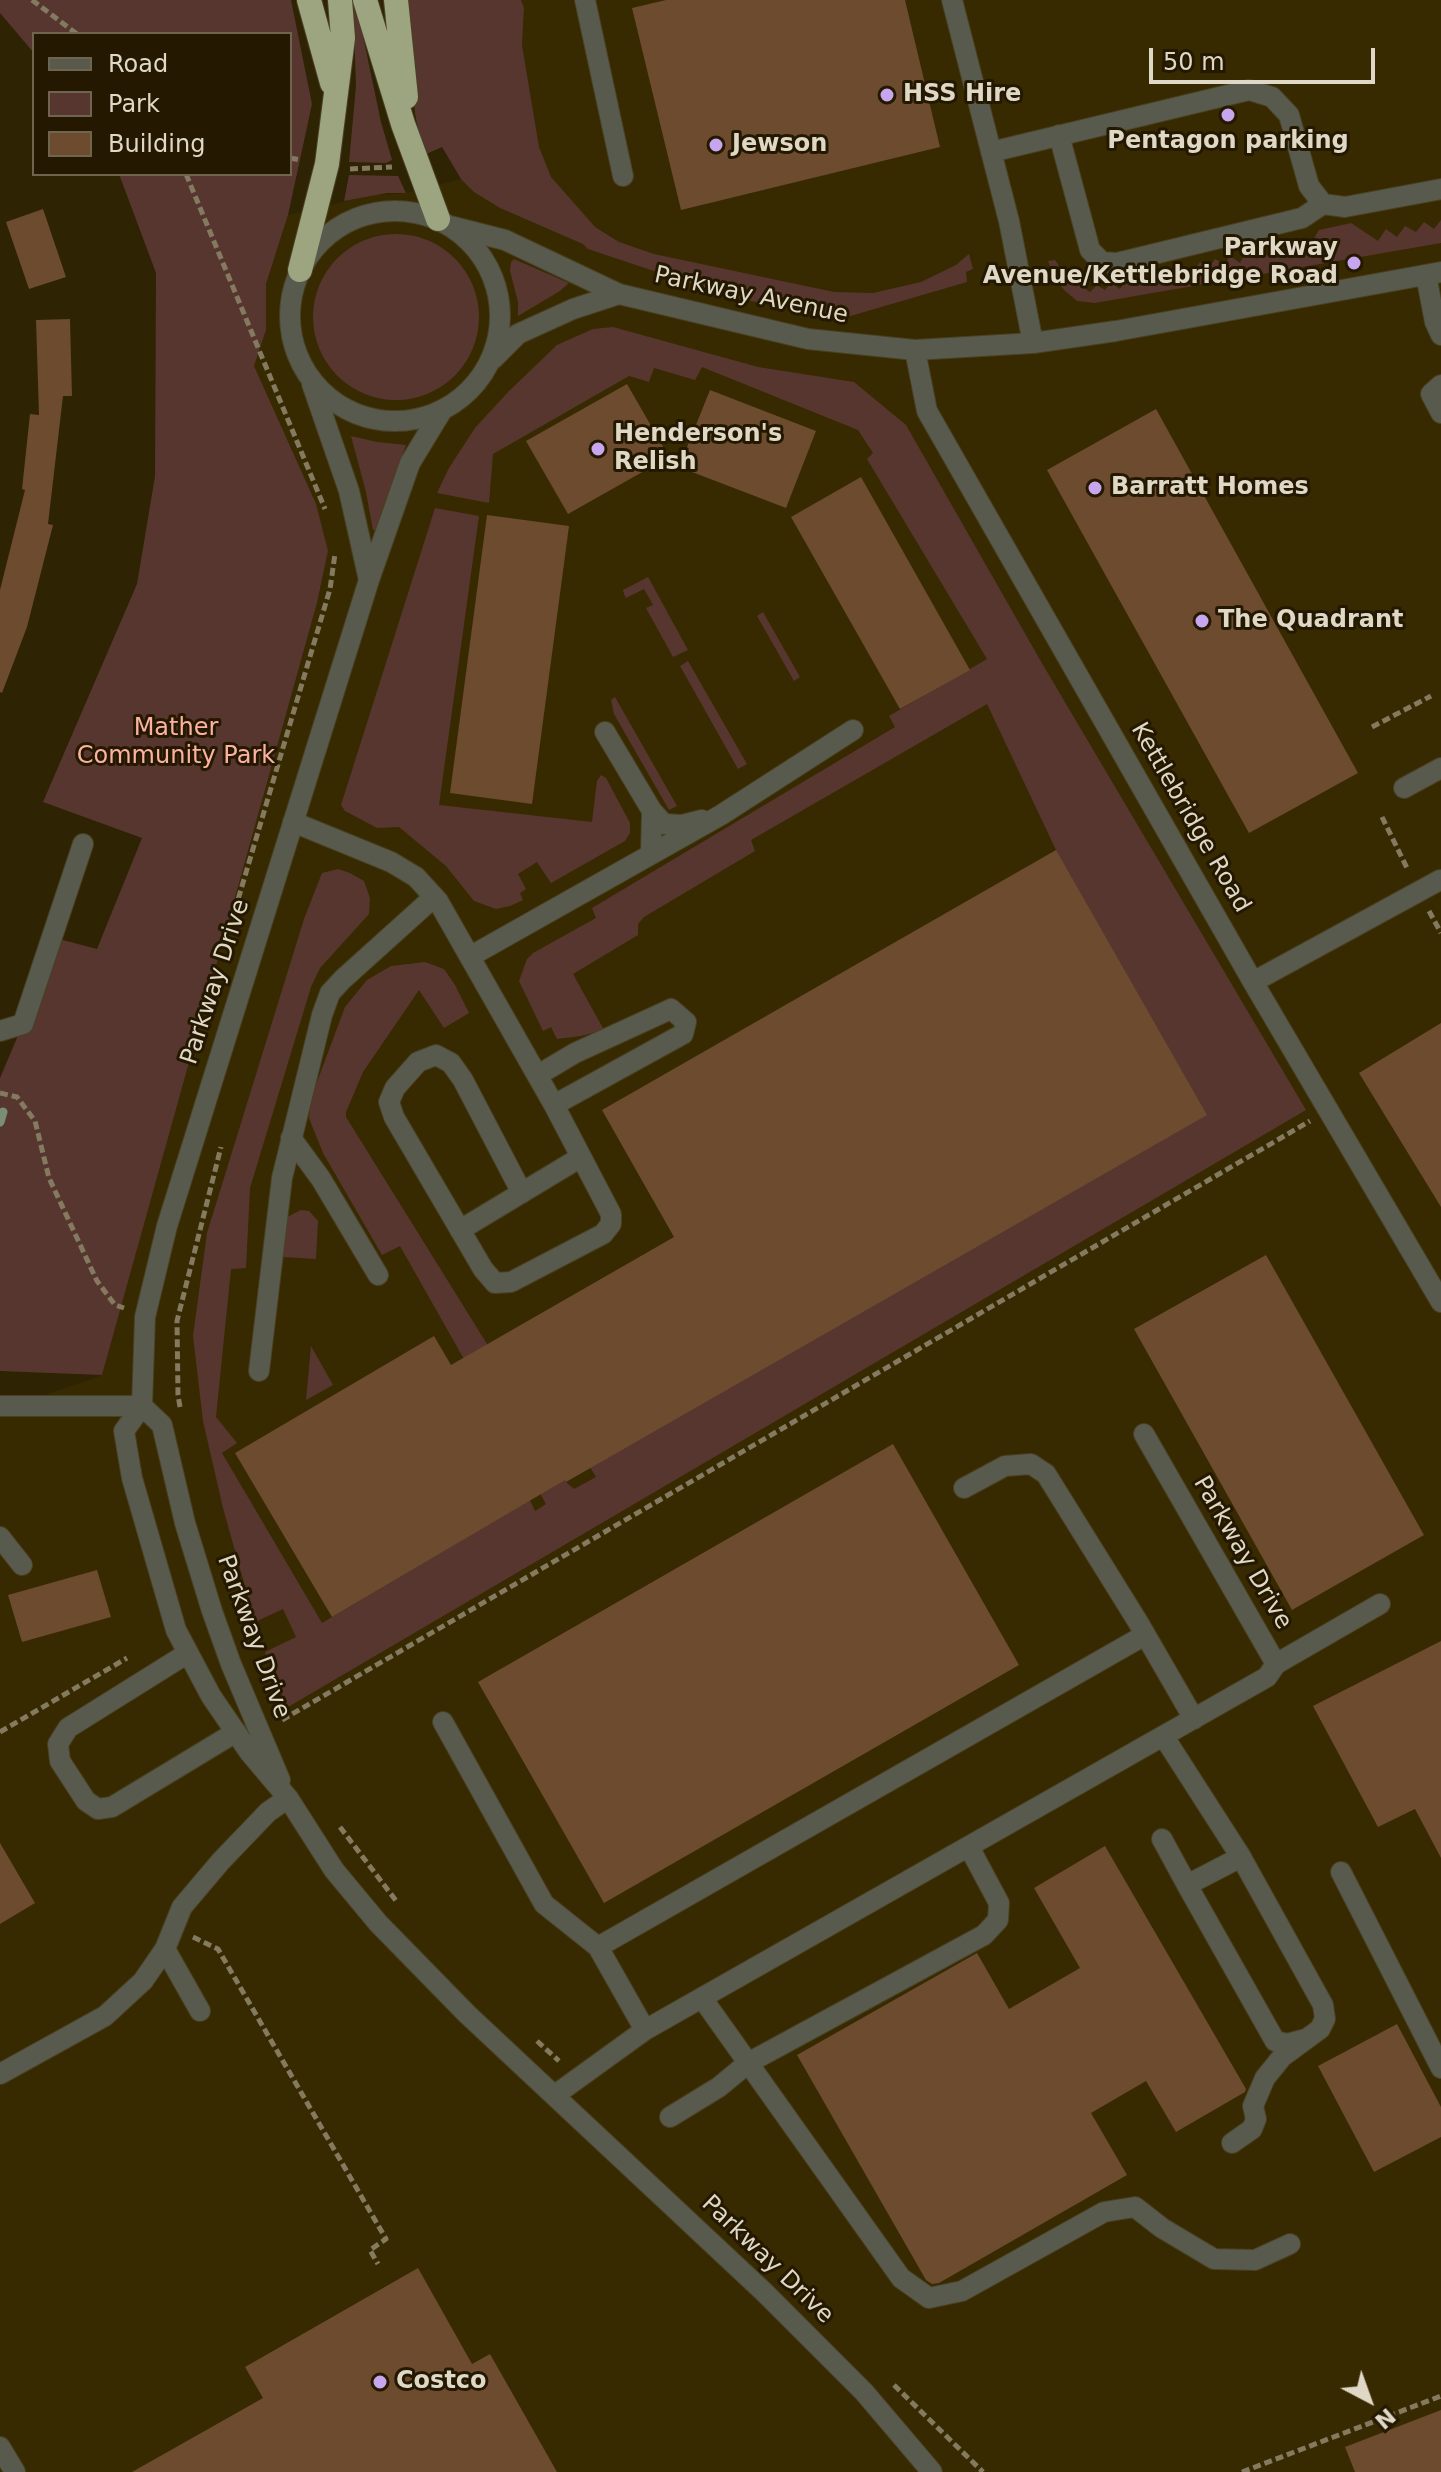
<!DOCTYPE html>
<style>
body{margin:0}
#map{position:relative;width:1441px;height:2472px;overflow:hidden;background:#2e2303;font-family:"DejaVu Sans",sans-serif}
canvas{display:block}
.legend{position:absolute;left:32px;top:32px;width:260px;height:144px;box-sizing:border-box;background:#241900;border:2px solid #6f654f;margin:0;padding:10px 14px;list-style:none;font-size:24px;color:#dfd8c6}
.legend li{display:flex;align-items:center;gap:16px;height:40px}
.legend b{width:40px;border:2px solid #6f654f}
.north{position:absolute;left:1329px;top:2360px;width:80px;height:80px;-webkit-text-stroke:6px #241900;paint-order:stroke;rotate:139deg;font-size:22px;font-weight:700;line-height:32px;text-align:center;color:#dfd8c6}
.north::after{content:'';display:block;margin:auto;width:28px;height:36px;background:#dfd8c6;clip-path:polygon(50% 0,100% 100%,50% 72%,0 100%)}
.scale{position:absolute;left:1149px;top:48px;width:226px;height:36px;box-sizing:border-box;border:4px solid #dfd8c6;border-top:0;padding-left:10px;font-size:24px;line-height:28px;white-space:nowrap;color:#dfd8c6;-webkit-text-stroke:6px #241900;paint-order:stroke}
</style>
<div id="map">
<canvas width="1441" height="2472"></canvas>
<ul class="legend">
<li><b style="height:10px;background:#575a4c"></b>Road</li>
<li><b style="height:22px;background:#57362f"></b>Park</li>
<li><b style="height:22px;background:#6c4b2f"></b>Building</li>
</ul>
<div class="north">N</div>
<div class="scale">50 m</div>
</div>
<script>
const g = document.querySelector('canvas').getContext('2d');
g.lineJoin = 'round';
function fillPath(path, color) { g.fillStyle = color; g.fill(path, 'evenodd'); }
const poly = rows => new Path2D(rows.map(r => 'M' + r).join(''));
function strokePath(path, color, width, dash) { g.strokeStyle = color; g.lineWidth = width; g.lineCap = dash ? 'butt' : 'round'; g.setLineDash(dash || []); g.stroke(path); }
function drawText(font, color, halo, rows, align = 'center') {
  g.font = font + ' "DejaVu Sans",sans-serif'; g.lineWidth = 6; g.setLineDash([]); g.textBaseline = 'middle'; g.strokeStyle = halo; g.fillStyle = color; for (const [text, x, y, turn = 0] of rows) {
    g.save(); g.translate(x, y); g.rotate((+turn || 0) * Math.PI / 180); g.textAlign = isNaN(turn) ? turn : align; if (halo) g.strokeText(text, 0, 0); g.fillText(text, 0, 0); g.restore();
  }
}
fillPath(poly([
 [521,0,1441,0,1441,2472,0,2472,0,1411,102,1375,317,603,328,551,254,366,266,330,266,284,288,215,371,195,406,193,461,179,538,147,522,45,524,8]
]), '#372900');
fillPath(poly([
 [0,0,291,0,312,104,288,215,266,284,266,330,254,366,316,504,328,551,317,603,102,1375,0,1371,0,1078,59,939,97,949,142,838,43,802,137,584,155,476,156,273,119,174,290,174,290,34,34,34,34,53,0,13],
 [408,0,521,0,524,8,522,45,539,147,551,177,595,227,619,242,654,254,834,292,873,293,921,282,956,265,969,254,973,269,966,272,967,282,847,317,751,301,714,291,588,249,583,244,500,208,474,192,461,179,442,147,424,155,415,114],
 [353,3,356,3,381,122,392,160,386,163,349,162,356,86],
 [349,175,398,176,406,193,387,193,344,201],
 [1441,220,1441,243,1095,303,1077,301,1064,290,1053,274,1048,261,1055,260,1065,275,1090,292,1097,285,1105,290,1109,285,1108,280,1112,280,1113,284,1120,289,1126,280,1134,284,1141,275,1149,280,1156,272,1164,277,1169,270,1178,276,1184,266,1193,272,1200,262,1209,268,1215,259,1225,264,1230,256,1240,263,1246,252,1257,259,1262,252,1270,257,1275,249,1286,256,1293,245,1305,253,1319,230,1351,223,1378,241,1386,229,1397,237,1405,226,1416,232,1424,222,1434,229],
 '313 317a83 83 0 1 1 166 0a83 83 0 1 1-166 0Z',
 [514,259,569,283,560,291,518,316,518,302,510,271,511,262],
 [613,327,758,367,854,382,906,425,1043,665,1306,1110,288,1707,279,1690,265,1652,296,1637,283,1609,255,1622,223,1508,203,1421,193,1336,207,1233,304,919,322,873,338,869,350,873,364,881,370,898,369,914,320,968,311,987,250,1188,246,1268,231,1269,216,1417,237,1443,222,1453,322,1623,530,1500,535,1511,546,1504,400,1246,382,1255,323,1153,309,1118,311,1098,345,1007,367,980,391,966,425,962,444,969,455,985,469,1013,444,1028,419,990,363,1072,346,1112,346,1117,487,1344,566,1482,574,1489,596,1477,590,1467,1056,850,987,704,751,840,755,851,644,917,638,924,638,935,573,974,604,1030,581,1036,557,1039,551,1027,543,1031,519,981,527,959,533,953,596,918,592,908,895,727,889,716,987,659,867,459,873,453,858,430,702,367,695,380,654,368,649,382,629,376,493,454,489,503,437,493,449,468,475,428,509,391,557,345,593,329],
 [351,436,377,442,406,445,387,499,379,531,373,530,366,492],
 [435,508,479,516,439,805,592,822,597,781,601,775,606,778,630,823,630,833,625,841,551,883,537,862,518,874,526,889,520,893,523,900,510,906,496,909,474,901,446,866,399,827,377,828,345,811,341,805],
 [648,577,688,650,673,657,646,608,653,605,644,589,626,598,624,594,623,590],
 [763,612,800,677,794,681,757,616],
 [688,661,747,764,738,769,680,666],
 [615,697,677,806,669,810,614,714,611,700],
 [301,1210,309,1211,318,1221,316,1259,283,1257,287,1217],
 [311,1346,333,1385,306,1400]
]), '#57362f');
strokePath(poly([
 [0,1122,3,1112]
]), '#7a8e73', 9);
fillPath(poly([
 [666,0,905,0,940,147,681,210,632,8],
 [43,209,66,277,29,289,6,222],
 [70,319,72,396,63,396,48,524,53,525,27,627,2,693,0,692,0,590,25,490,22,489,30,414,39,415,36,320],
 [627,384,669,457,568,514,526,441],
 [710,390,816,431,786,508,679,467],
 [1156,409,1358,773,1249,833,1047,470],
 [861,477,970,670,900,709,791,517],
 [487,515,569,526,532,804,450,793],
 [1056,850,1207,1115,566,1482,565,1480,332,1617,235,1453,434,1336,451,1365,674,1237,602,1110],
 [1441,1023,1441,1207,1359,1073],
 [1266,1255,1424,1535,1292,1610,1134,1329],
 [893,1444,1019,1665,604,1903,478,1682],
 [97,1570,111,1617,22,1642,8,1595],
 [1441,1641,1441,1858,1415,1809,1378,1827,1313,1706],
 [0,1843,35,1903,0,1924],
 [1105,1846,1246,2089,1245,2092,1176,2132,1146,2081,1091,2113,1127,2175,939,2283,932,2284,926,2280,797,2055,977,1953,1009,2009,1080,1968,1034,1888],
 [1397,2024,1441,2107,1441,2137,1374,2172,1318,2066],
 [418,2268,472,2364,490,2354,557,2472,132,2472,263,2398,245,2367],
 [1441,2410,1441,2472,1355,2472,1345,2447]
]), '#6c4b2f');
const minor = poly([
 [585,0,623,176],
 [952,0,1009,221,1033,343],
 [1059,135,1090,250,1102,262,1117,263,1302,218,1323,204],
 [991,152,1249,90,1272,97,1289,115,1309,186,1323,204,1345,207,1441,189],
 '290 316a105 105 0 1 1 210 0a105 105 0 1 1-210 0Z',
 [450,226,505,240,619,294,808,339,915,350,1033,343,1116,331,1441,272],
 [1426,275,1435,322,1441,335],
 [915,350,927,411,1253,982,1441,1302],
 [493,359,518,334,573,309,619,294],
 [312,384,349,491,369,580],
 [1441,385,1431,394,1441,413],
 [441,412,410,463,369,580,167,1226,145,1317,142,1406,124,1431,132,1478,176,1630,211,1696,250,1753,288,1798,334,1870,378,1923,467,2014,764,2292,864,2392,932,2472],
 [605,732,652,811,651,853],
 [1404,788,1441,768],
 [652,811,664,824,682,825,702,820],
 [293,822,391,862,416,877,438,901,554,1105,611,1214,611,1224,603,1234,511,1282,495,1283,483,1269,394,1117,389,1102,395,1088,418,1062,436,1055,451,1063,463,1080,522,1193],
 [471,956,721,815,853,730],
 [1253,982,1440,880],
 [0,1031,23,1024,83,844],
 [538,1075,575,1053,671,1009,686,1022,683,1034,554,1105],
 [291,1138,321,1179,378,1275],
 [460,1230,581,1157],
 [259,1371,282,1178,322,1015,330,993,343,979,434,897],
 [0,1406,142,1406],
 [142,1406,162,1425,185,1523,212,1611,231,1664,280,1780],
 [964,1488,1005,1466,1031,1464,1046,1474,1138,1622,1194,1719],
 [0,1537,22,1565],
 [188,1653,68,1728,58,1744,60,1761,86,1801,98,1809,112,1807,236,1732],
 [1276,1664,1380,1604],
 [443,1722,544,1904,598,1947,645,2030],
 [1164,1737,1241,1857,1323,2005,1325,2019,1320,2029,1282,2057,1265,2078,1253,2106,1256,2119,1252,2129,1232,2143],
 [1162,1839,1187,1885],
 [1241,1857,1187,1885,1275,2041,1287,2044,1306,2039],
 [1341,1872,1441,2068],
 [598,1947,1145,1635],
 [165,1949,200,2011],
 [702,1998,901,2278,929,2298,962,2291,1104,2212,1135,2207,1162,2228,1214,2259,1255,2260,1290,2244],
 [0,2074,105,2016,143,1981,165,1949,182,1907,221,1861,268,1812,288,1798],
 [555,2095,645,2030,1267,1677,1276,1664,1144,1434],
 [670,2117,719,2087,748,2063,984,1935,998,1920,999,1903,969,1847],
 [0,2447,15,2472]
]);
const highway = poly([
 [309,0,332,83],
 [365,0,403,124,438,219],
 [396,0,406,97],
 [300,270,327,164,343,38,340,0]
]);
strokePath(minor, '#4a4022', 22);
strokePath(highway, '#4a4022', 26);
strokePath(poly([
 [32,0,77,34],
 [290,158,301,160],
 [350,169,392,167],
 [186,174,325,509],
 [1372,727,1431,696],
 [1382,817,1408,870],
 [244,905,237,903,330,589,335,554],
 [1429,911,1441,933],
 [0,1093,17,1097,35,1121,49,1178,97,1281,115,1305,124,1308],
 [180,1407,178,1395,177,1321,221,1147],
 [282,1720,1310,1121],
 [0,1732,127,1658],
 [340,1827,397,1902],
 [193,1937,218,1949,386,2239,370,2250,378,2264],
 [537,2041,559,2061],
 [894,2385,983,2472],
 [1242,2472,1441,2396]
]), '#837a60', 5, [8, 4]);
strokePath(minor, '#575a4c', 20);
strokePath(highway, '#9ca480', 24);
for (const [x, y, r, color] of [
 [887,95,8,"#c8a6ef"],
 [1228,115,8,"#c8a6ef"],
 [716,145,8,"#c8a6ef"],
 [1354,263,8,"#c8a6ef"],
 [598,449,8,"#c8a6ef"],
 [1095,488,8,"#c8a6ef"],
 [1202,621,8,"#c8a6ef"],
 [380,2382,8,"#c8a6ef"]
]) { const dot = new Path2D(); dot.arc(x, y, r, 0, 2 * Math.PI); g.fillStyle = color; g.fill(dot); strokePath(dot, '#241900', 3); }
drawText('bold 24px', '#dfd8c6', '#241900', [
 ["HSS Hire",903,95],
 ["Pentagon parking",1228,142,"center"],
 ["Jewson",732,145],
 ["Parkway",1338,249,"right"],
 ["Avenue/Kettlebridge Road",1338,277,"right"],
 ["Henderson's",614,435],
 ["Relish",614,463],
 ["Barratt Homes",1111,488],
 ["The Quadrant",1218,621],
 ["Costco",396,2382]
], 'left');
drawText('24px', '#dfd8c6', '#241900', [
 ["Parkway Avenue",751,296,12],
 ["Kettlebridge Road",1190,818,60],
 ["Parkway Drive",216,982,-72],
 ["Parkway Drive",1242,1553,60],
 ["Parkway Drive",253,1637,70],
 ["Parkway Drive",767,2260,44]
]);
drawText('24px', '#fcb1a2', '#241900', [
 ["Mather",176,729],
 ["Community Park",176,757]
]);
</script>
